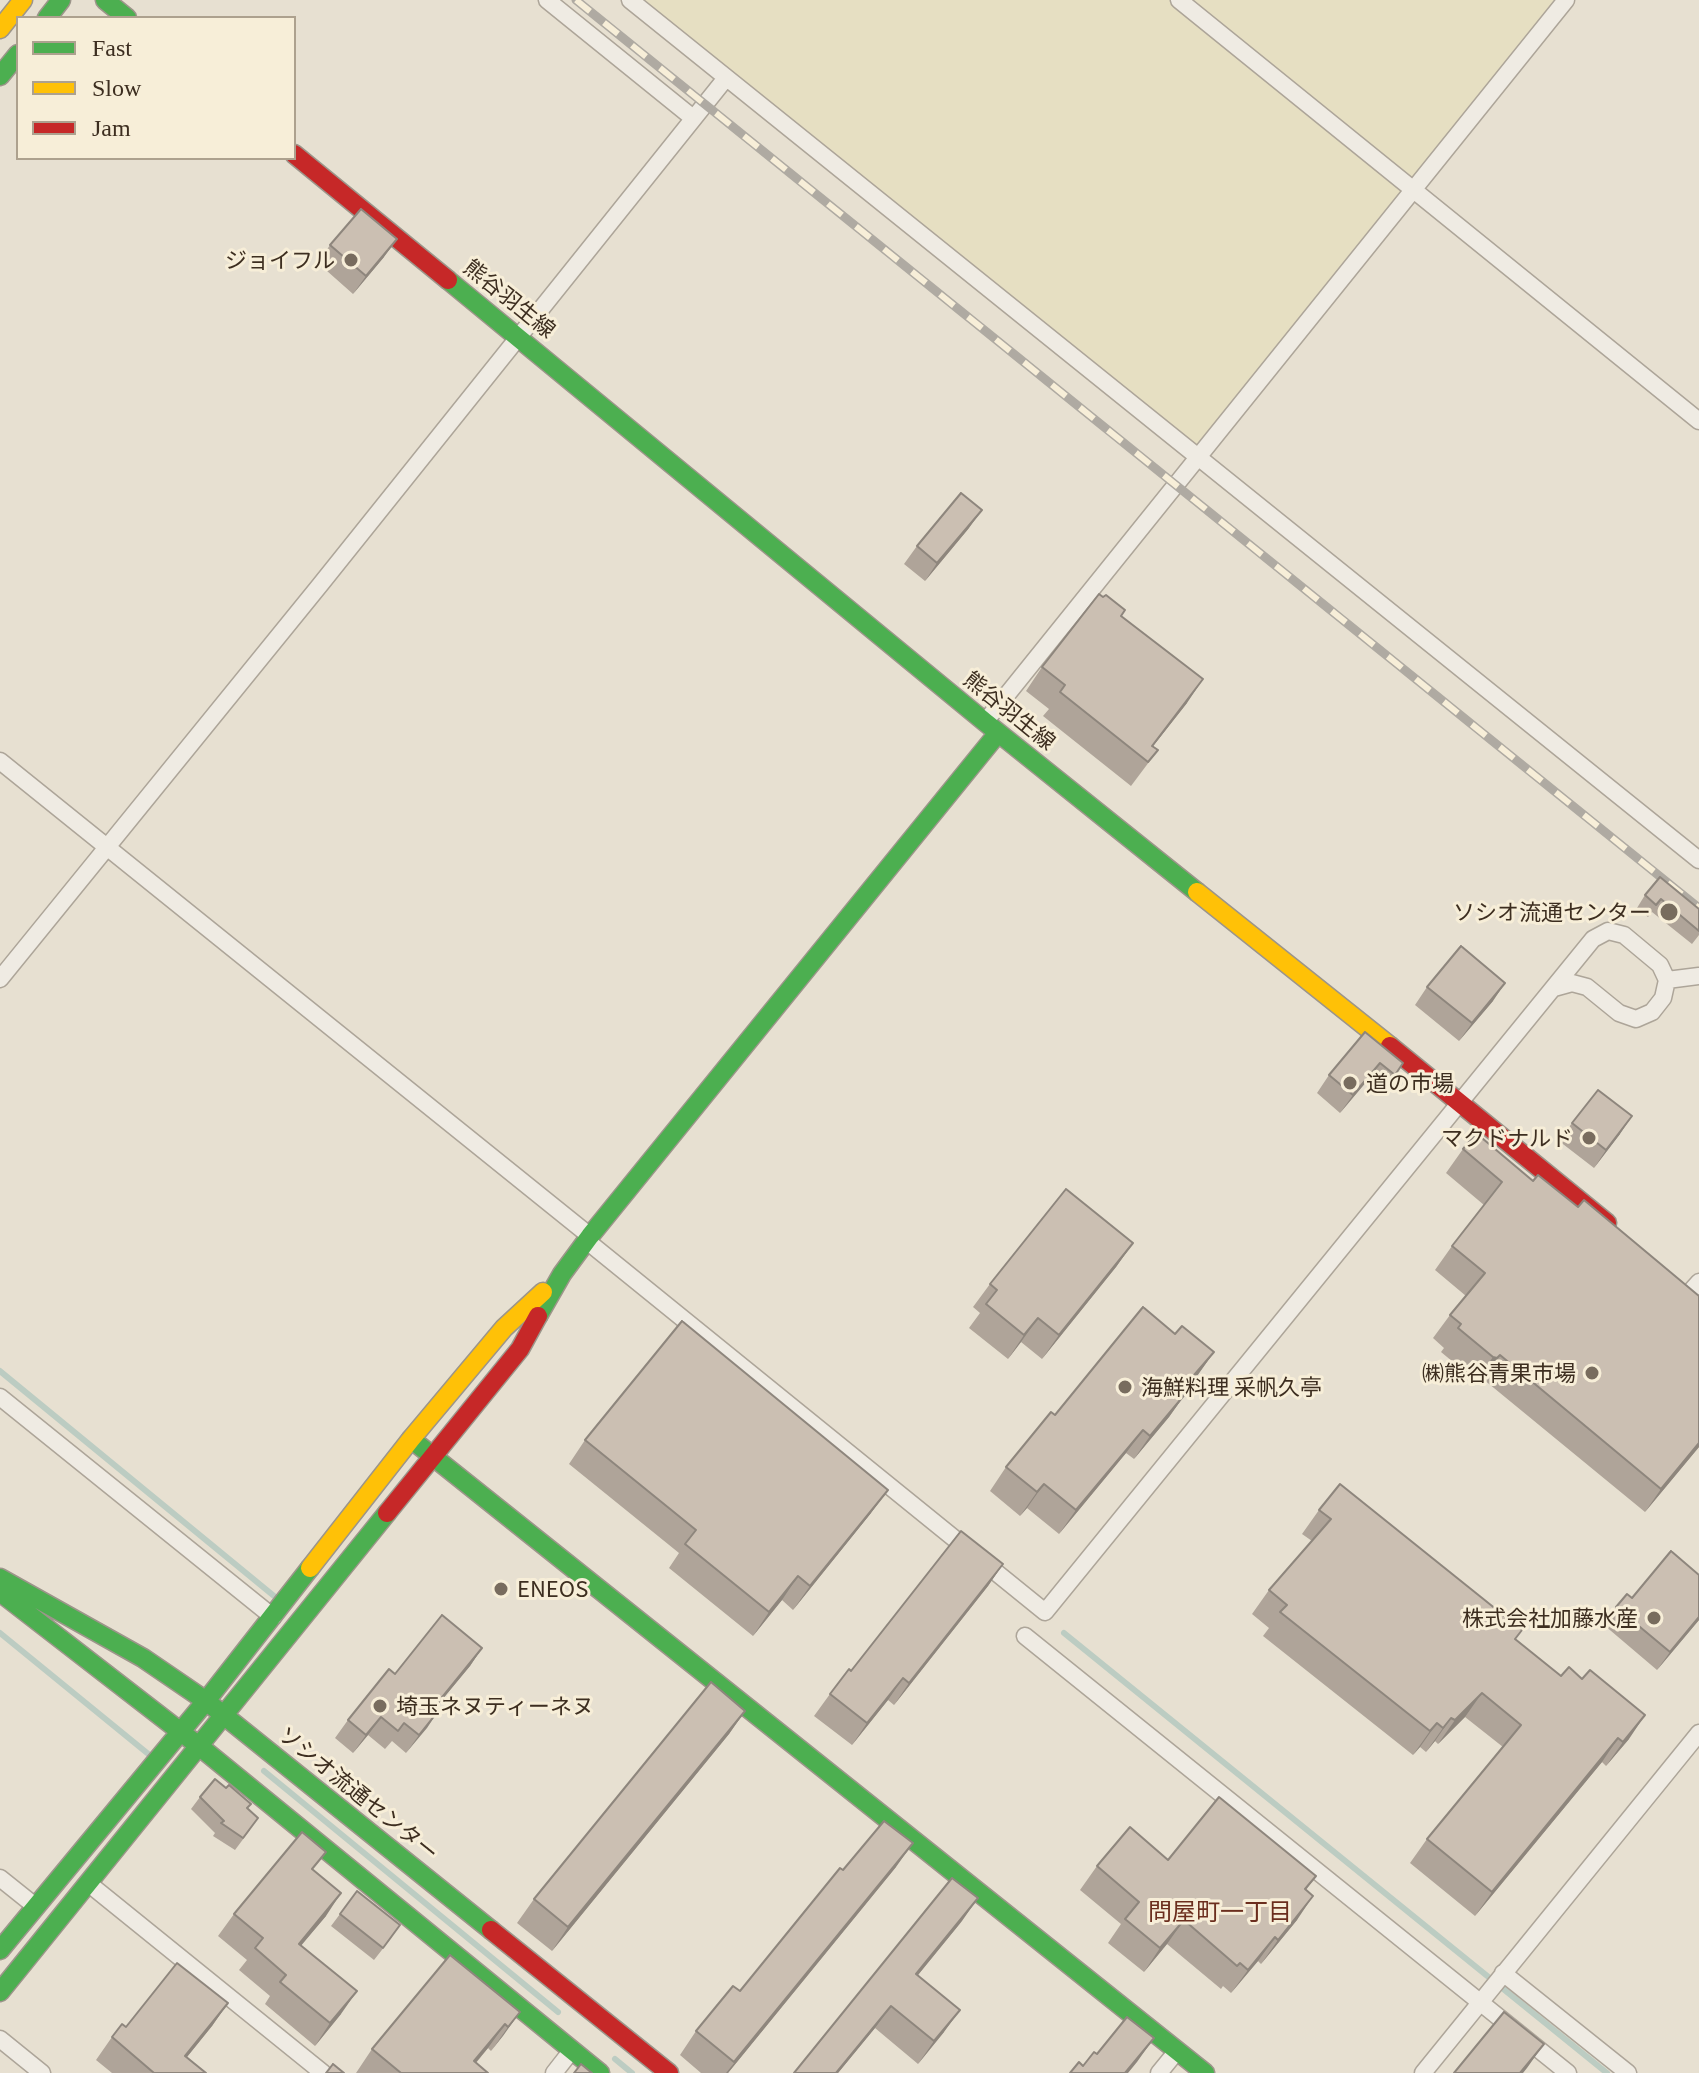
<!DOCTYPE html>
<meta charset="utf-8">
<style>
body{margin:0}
#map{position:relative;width:1699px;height:2073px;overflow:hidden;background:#e7e0d1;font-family:Georgia,serif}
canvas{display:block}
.legend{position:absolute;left:16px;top:16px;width:280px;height:144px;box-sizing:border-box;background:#f7eed8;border:2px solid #ada18e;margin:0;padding:10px 14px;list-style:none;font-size:24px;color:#3d2e20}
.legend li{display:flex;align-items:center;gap:16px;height:40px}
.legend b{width:40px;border:2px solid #ada18e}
</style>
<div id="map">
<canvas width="1699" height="2073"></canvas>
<ul class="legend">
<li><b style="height:10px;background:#4caf50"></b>Fast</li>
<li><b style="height:10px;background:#ffc107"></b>Slow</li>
<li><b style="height:10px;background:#c62828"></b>Jam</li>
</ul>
</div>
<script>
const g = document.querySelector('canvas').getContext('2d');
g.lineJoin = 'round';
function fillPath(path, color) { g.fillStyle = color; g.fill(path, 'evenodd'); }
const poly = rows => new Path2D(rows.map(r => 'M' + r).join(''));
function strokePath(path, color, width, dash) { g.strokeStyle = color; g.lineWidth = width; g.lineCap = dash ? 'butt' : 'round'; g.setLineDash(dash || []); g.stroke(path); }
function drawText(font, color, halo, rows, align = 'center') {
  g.font = font + ' Georgia,"Noto Sans JP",serif'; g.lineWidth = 6; g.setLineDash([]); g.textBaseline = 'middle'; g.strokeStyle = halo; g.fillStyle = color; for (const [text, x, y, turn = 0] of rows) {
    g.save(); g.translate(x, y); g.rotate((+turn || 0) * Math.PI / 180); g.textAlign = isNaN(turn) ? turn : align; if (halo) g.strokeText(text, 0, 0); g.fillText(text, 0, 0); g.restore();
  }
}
fillPath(poly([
 [643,0,1559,0,1199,445,1196,446]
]), '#e6dfc2');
strokePath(poly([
 [0,1371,274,1596],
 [0,1633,152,1757],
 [1064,1633,1607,2073],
 [264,1771,558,2012],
 [615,2059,632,2073]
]), '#bcccc2', 6);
const street = poly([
 [547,0,693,118],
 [630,0,1699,860],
 [1179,0,1699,421],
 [985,722,1566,0],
 [0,761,590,1236],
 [0,979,320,585,726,78],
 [1667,980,1699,976],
 [587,1241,1045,1612,1593,939,1608,931,1624,935,1660,965,1667,980,1663,998,1652,1012,1636,1019,1619,1013,1587,987,1572,983,1554,988],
 [1690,1292,1699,1282],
 [0,1397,273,1617],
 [1025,1636,1568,2073],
 [0,1878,35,1906],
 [88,1883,323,2073],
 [1503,1973,1628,2073],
 [0,2039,42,2073],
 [554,2073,572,2050],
 [1159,2073,1177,2051],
 [1423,2073,1699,1733]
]);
const fast = poly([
 [105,0,127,18],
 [47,18,61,0],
 [0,76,18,54],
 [448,280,985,722,1197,892],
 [538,1316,562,1274,590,1236,998,733],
 [411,1439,1205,2073],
 [0,1578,143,1658,206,1701,491,1930],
 [0,1592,199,1746,600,2073],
 [0,1950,206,1701,310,1568],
 [0,1992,387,1513]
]);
const slow = poly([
 [0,29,23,0],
 [1197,892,1390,1046],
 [310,1568,411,1439,504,1328,543,1292]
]);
const jam = poly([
 [294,154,448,280],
 [1390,1046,1607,1223],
 [387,1513,520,1349,538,1316],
 [491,1930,669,2073]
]);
strokePath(street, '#ada599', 19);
strokePath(fast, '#9c958a', 21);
strokePath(slow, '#9c958a', 21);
strokePath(jam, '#9c958a', 21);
strokePath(street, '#efebe3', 16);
strokePath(fast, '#4caf50', 18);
strokePath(slow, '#ffc107', 18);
strokePath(jam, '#c62828', 18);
const rail = poly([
 [576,0,1699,908]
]);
strokePath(rail, '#afaaa2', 9);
strokePath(rail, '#f7eed8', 6, [18]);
fillPath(poly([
 [330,245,384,257,353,294,318,263],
 [969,528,925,581,904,564,917,546],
 [1121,616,1187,703,1153,746,1158,750,1131,786,1043,716,1049,709,1026,691,1042,667],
 [1645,895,1699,909,1699,935,1692,944,1652,912,1648,917,1637,908],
 [1427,987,1493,1001,1459,1041,1415,1005],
 [1365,1032,1403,1063,1382,1093,1367,1081,1340,1113,1317,1093,1329,1075],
 [1572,1123,1620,1134,1594,1168,1559,1141],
 [1463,1149,1533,1181,1578,1207,1699,1296,1699,1447,1645,1512,1483,1379,1480,1382,1476,1381,1441,1352,1444,1348,1433,1338,1450,1315,1466,1296,1435,1270,1452,1246,1484,1205,1446,1173],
 [1133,1243,1116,1267,1042,1359,1021,1342,1008,1359,969,1328,980,1313,973,1307,990,1284],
 [1175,1334,1214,1352,1197,1376,1183,1392,1186,1393,1169,1417,1134,1459,1126,1453,1059,1534,1027,1508,1020,1516,990,1491,1006,1467,1055,1415],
 [585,1440,871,1513,793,1610,782,1600,753,1636,669,1568,679,1553,569,1464],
 [1319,1510,1522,1630,1515,1639,1629,1739,1606,1766,1602,1762,1475,1916,1410,1863,1427,1839,1503,1747,1465,1717,1438,1744,1435,1741,1426,1752,1420,1747,1413,1755,1263,1636,1269,1628,1252,1614,1269,1590,1312,1541,1302,1534],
 [1003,1564,988,1586,894,1705,888,1700,852,1745,814,1716,830,1694,851,1671],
 [1699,1575,1699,1620,1657,1670,1604,1625,1616,1607,1632,1598],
 [482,1648,470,1666,436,1707,439,1710,406,1753,392,1741,385,1749,368,1735,353,1753,335,1738,348,1720,395,1674],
 [745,1711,729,1734,552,1951,517,1923,534,1899],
 [200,1797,247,1809,250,1830,235,1850,213,1836,215,1833,191,1809],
 [1168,1860,1316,1876,1306,1890,1297,1920,1261,1964,1258,1961,1231,1993,1223,1986,1221,1989,1167,1944,1144,1972,1108,1943,1121,1924,1080,1890,1097,1866],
 [896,1867,728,2073,701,2073,680,2055,696,2031,740,1991,843,1870],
 [313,1870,326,1916,301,1945,341,2014,315,2046,265,2004,270,1996,239,1970,247,1960,218,1936,234,1914],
 [340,1914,392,1937,374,1960,331,1926],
 [962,1921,918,1975,944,2032,918,2064,875,2028,838,2073,794,2073],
 [228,2003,212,2026,187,2057,206,2073,112,2073,96,2060,112,2037,126,2027],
 [520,2012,491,2051,488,2048,476,2063,488,2073,356,2073,372,2049]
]), '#afa499');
fillPath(poly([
 [397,239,384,257,353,294,366,276],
 [982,510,969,528,925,581,937,563],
 [1203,679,1187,703,1143,759,1143,758],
 [1505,983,1493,1001,1459,1041,1472,1023],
 [1380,1063,1367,1081,1340,1113,1353,1095],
 [1632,1116,1620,1134,1594,1168,1606,1150],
 [1133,1243,1116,1267,1042,1359,1059,1335],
 [1038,1318,1021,1342,1008,1359,1024,1335],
 [1214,1352,1197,1376,1165,1414,1181,1390],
 [1500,1355,1480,1382,1476,1381,1493,1357],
 [1186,1393,1169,1417,1134,1459,1150,1436],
 [1143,1430,1126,1453,1059,1534,1076,1510],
 [1699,1443,1699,1447,1645,1512,1661,1489],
 [1044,1484,1027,1508,1020,1516,1037,1492],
 [888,1490,871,1513,793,1610,810,1586],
 [1003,1564,988,1586,894,1705,909,1683],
 [798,1576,782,1600,753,1636,769,1612],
 [1699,1617,1699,1620,1657,1670,1670,1652],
 [482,1648,470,1666,422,1724,435,1706],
 [903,1678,888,1700,852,1745,867,1723],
 [1482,1693,1465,1717,1438,1744,1455,1720],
 [439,1710,427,1728,406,1753,419,1735],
 [745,1711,729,1734,552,1951,568,1927],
 [1645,1715,1629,1739,1606,1766,1623,1742],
 [381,1717,368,1735,353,1753,366,1735],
 [1451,1718,1435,1741,1426,1752,1443,1728],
 [1437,1723,1420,1747,1413,1755,1430,1731],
 [1618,1738,1602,1762,1475,1916,1492,1892],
 [913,1843,896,1867,728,2073,726,2073],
 [341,1893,326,1916,284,1966,299,1944],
 [1313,1896,1297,1920,1261,1964,1278,1940],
 [978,1898,962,1921,900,1997,916,1974],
 [1184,1920,1167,1944,1144,1972,1160,1948],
 [1275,1937,1258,1961,1231,1993,1248,1970],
 [357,1991,341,2014,315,2046,330,2023],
 [228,2003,212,2026,174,2073,185,2056],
 [891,2006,875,2028,838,2073,836,2073],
 [960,2010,944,2032,918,2064,934,2041],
 [520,2012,503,2036,491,2051,508,2027],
 [505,2024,488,2048,467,2073,474,2061],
 [1154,2038,1137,2062,1128,2073,1125,2073],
 [1544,2044,1527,2068,1523,2073,1520,2073]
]), '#8e867d');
const building = poly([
 [361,209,397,239,366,276,330,245,361,209],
 [961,493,982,510,937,563,917,546,961,493],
 [1099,594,1103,597,1106,595,1125,610,1121,616,1203,679,1152,746,1158,750,1148,762,1060,692,1065,685,1042,667,1099,594],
 [1660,877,1699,909,1699,931,1661,899,1656,905,1645,895,1660,877],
 [1461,946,1505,983,1472,1023,1427,987,1461,946],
 [1365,1032,1403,1063,1395,1075,1380,1063,1353,1095,1329,1075,1365,1032],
 [1598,1090,1632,1116,1606,1150,1572,1123,1598,1090],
 [1476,1133,1533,1181,1538,1175,1578,1207,1584,1200,1699,1296,1699,1443,1661,1489,1500,1355,1497,1358,1493,1357,1458,1328,1461,1324,1450,1315,1485,1273,1452,1246,1502,1182,1463,1149,1476,1133],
 [1066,1189,1133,1243,1059,1335,1038,1318,1024,1335,986,1304,997,1290,990,1284,1066,1189],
 [1143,1307,1175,1334,1182,1326,1214,1352,1181,1390,1186,1393,1150,1436,1143,1430,1076,1510,1044,1484,1037,1492,1006,1467,1051,1412,1055,1415,1143,1307],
 [682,1321,888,1490,810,1586,798,1576,769,1612,685,1544,696,1530,585,1440,682,1321],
 [1340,1484,1522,1630,1515,1639,1561,1676,1569,1667,1582,1679,1590,1670,1645,1715,1623,1742,1618,1738,1492,1892,1427,1839,1521,1725,1482,1693,1455,1720,1451,1718,1443,1728,1437,1723,1430,1731,1280,1612,1287,1605,1269,1590,1331,1519,1319,1510,1340,1484],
 [961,1531,1003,1564,909,1683,903,1678,867,1723,830,1694,849,1669,851,1671,961,1531],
 [1671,1551,1699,1575,1699,1617,1670,1652,1616,1607,1627,1594,1632,1598,1671,1551],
 [442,1615,482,1648,435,1706,439,1710,419,1735,404,1723,398,1731,381,1717,366,1735,348,1720,389,1669,395,1674,442,1615],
 [711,1682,745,1711,568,1927,534,1899,711,1682],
 [215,1779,226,1788,229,1785,251,1804,247,1808,258,1818,243,1838,221,1823,224,1821,200,1797,215,1779],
 [1219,1797,1316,1876,1305,1889,1313,1896,1278,1940,1275,1937,1248,1970,1240,1963,1237,1966,1184,1920,1160,1948,1125,1919,1139,1902,1097,1866,1130,1827,1168,1860,1219,1797],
 [884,1821,913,1843,734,2062,696,2031,733,1986,740,1991,840,1868,843,1870,884,1821],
 [302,1832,326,1852,312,1869,341,1893,299,1944,357,1991,330,2023,280,1982,286,1975,255,1948,263,1938,234,1914,302,1832],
 [952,1878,978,1898,916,1974,960,2010,934,2041,891,2006,836,2073,794,2073,952,1878],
 [357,1891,400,1925,383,1948,340,1914,357,1891],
 [450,1955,520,2012,508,2027,505,2024,474,2061,488,2073,401,2073,372,2049,450,1955],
 [177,1963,228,2003,185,2056,206,2073,154,2073,112,2037,122,2024,126,2027,177,1963],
 [1504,2012,1544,2044,1520,2073,1454,2073,1504,2012],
 [1127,2017,1154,2038,1125,2073,1070,2073,1079,2062,1083,2066,1094,2052,1097,2054,1127,2017],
 [333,2064,344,2073,326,2073,333,2064],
 [581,2064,592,2073,574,2073,581,2064]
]);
fillPath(building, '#cbbfb2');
strokePath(building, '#8e867d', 2);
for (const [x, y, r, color] of [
 [351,260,8,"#786c5e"],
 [1669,912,10,"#786c5e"],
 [1350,1083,8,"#786c5e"],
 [1589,1138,8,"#786c5e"],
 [1592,1373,8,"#786c5e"],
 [1125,1387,8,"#786c5e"],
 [501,1589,8,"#786c5e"],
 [1654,1618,8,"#786c5e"],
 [380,1706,8,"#786c5e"]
]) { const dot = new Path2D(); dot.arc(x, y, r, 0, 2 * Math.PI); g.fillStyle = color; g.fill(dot); strokePath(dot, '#f7eed8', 3); }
drawText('22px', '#3d2e20', '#f7eed8', [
 ["ジョイフル",335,260],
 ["ソシオ流通センター",1651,912],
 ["道の市場",1366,1083,"left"],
 ["マクドナルド",1573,1138],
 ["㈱熊谷青果市場",1576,1373],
 ["海鮮料理 采帆久亭",1141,1387,"left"],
 ["ENEOS",517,1589,"left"],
 ["株式会社加藤水産",1638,1618],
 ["埼玉ネヌティーネヌ",396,1706,"left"]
], 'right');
drawText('22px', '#3d2e20', '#f7eed8', [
 ["熊谷羽生線",510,298,39],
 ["熊谷羽生線",1010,710,39],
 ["ソシオ流通センター",359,1793,39]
]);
drawText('24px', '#6b2e1e', '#f7eed8', [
 ["問屋町一丁目",1220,1911]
]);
</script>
